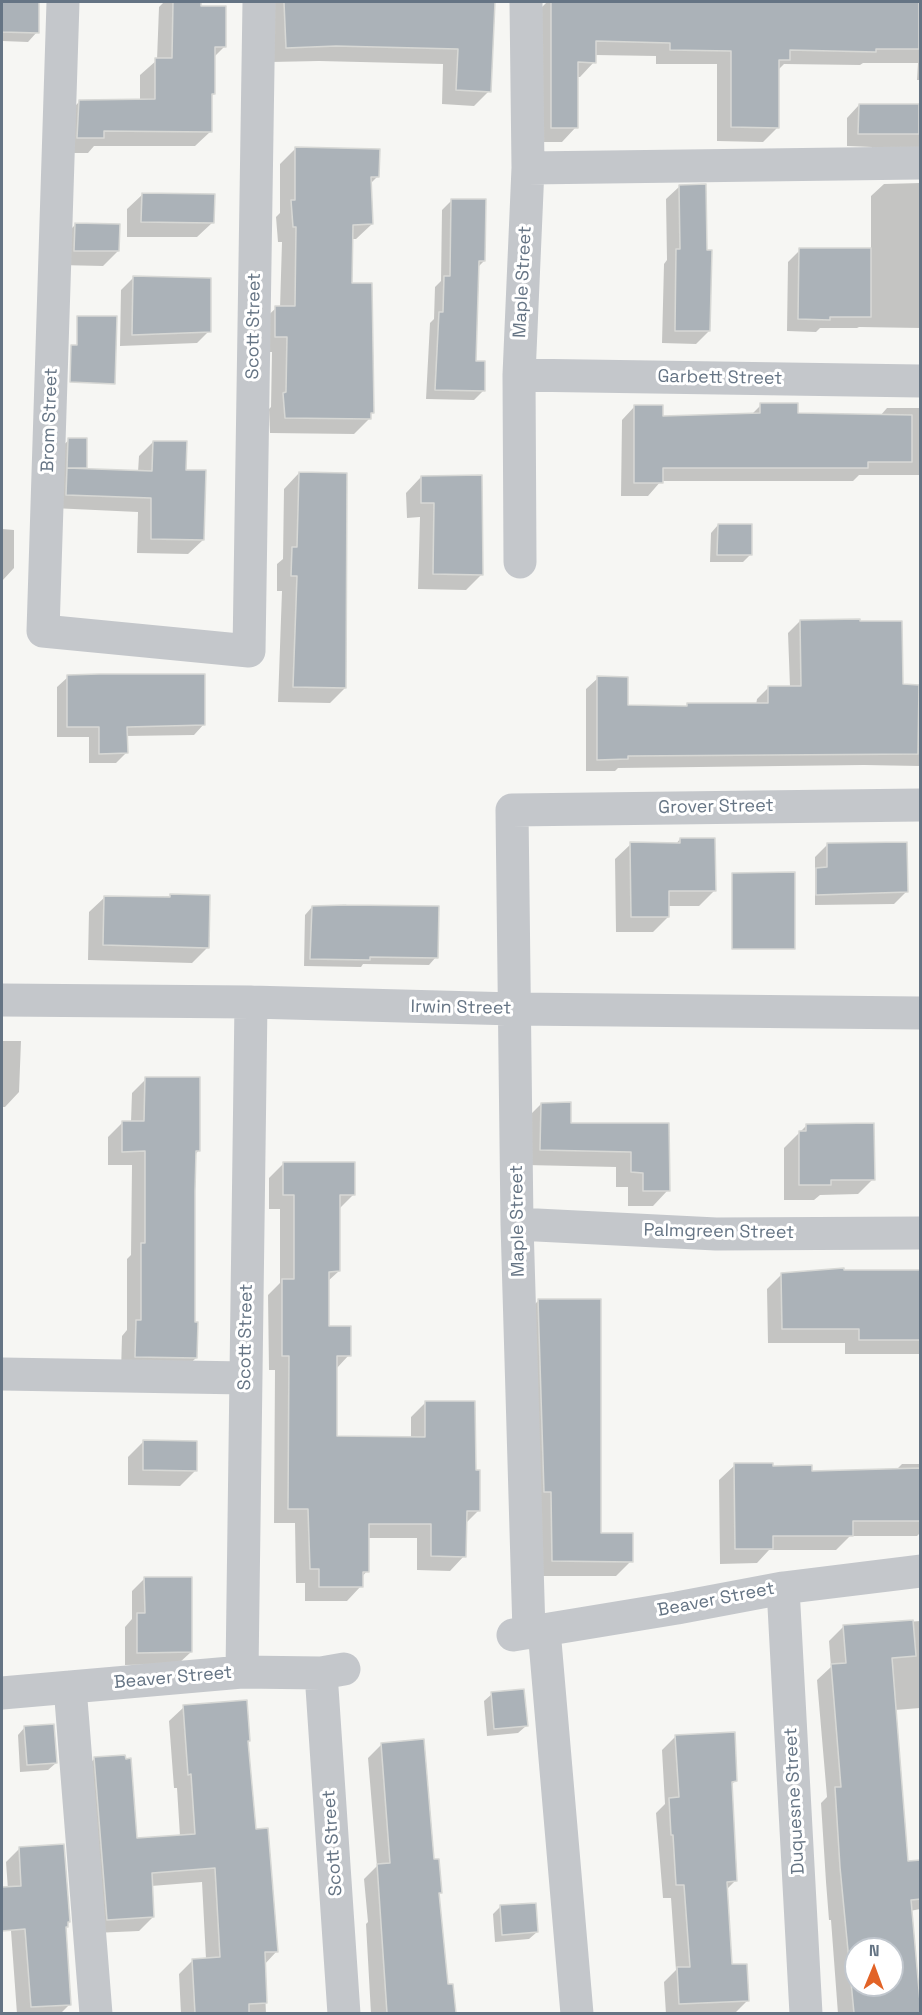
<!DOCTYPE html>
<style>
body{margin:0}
#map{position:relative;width:922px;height:2015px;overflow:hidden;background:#f6f6f3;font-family:"Space Grotesk",sans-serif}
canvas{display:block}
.frame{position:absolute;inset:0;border:3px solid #657484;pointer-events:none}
.north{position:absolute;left:844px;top:1937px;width:60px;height:60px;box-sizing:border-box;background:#fff;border:2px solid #c1c7ce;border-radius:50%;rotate:1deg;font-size:16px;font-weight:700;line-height:24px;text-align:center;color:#657484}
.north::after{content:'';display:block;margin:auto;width:21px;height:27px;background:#e26327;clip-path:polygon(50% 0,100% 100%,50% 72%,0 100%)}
</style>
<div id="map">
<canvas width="922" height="2015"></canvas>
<div class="frame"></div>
<div class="north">N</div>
</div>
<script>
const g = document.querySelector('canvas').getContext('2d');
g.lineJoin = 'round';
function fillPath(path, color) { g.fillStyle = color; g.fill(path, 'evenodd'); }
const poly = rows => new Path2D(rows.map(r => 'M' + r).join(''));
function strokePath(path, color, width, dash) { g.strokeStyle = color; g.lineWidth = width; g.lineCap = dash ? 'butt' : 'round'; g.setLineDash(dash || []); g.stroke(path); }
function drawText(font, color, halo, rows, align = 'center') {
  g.font = font + ' "Space Grotesk",sans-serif'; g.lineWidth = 6; g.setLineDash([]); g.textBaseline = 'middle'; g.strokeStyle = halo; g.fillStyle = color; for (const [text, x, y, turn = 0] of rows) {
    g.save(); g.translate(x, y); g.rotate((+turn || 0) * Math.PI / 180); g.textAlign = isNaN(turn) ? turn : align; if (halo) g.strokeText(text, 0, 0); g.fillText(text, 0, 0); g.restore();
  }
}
fillPath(poly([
 [2,2,38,2,37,32,28,42,2,41],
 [164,2,200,2,200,7,224,47,214,57,214,94,210,97,211,131,195,146,94,146,88,153,63,153,64,117,79,102,140,101,140,75,157,60,159,7],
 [269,2,493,2,489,91,474,106,442,104,443,64,319,61,271,62],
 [547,2,918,2,918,9,920,9,920,80,917,80,918,63,863,63,860,65,784,64,777,71,777,128,763,142,717,141,717,64,656,64,656,56,595,55,594,62,580,77,577,77,576,127,562,142,537,142,537,12],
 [859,105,920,105,920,162,872,156,872,147,847,146,847,118],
 [295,149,378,176,370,184,372,224,356,239,351,239,350,285,372,412,369,419,354,434,270,433,269,409,271,407,272,352,261,352,260,323,276,308,280,308,282,242,278,242,276,217,280,213,280,164],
 [920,183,920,328,859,327,857,328,820,328,816,332,787,331,788,262,800,250,871,249,871,196,884,184],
 [680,186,709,331,696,344,662,343,664,264,667,260,666,199],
 [143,194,213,222,197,237,127,237,127,209],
 [452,200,484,261,478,267,474,363,484,390,474,400,426,399,430,323,434,319,435,287,441,281,442,210],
 [75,225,118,251,103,266,59,265,60,240],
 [133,278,209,331,197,343,120,346,121,290],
 [761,405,796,414,880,416,887,408,920,408,920,475,859,475,853,481,661,481,648,496,621,496,622,420,635,406,661,418,751,415],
 [69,440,85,467,82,470,138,472,139,456,153,442,185,471,203,540,188,554,137,553,138,512,52,508,61,447],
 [299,473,345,688,330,703,278,702,282,591,277,591,277,564,283,559,284,489],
 [421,477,481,575,466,590,418,589,420,517,407,518,406,493],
 [718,525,750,555,743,562,710,562,711,533],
 [2,529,14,530,14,568,2,581],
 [800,621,902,686,920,692,920,766,864,765,618,768,615,771,586,771,586,689,598,678,627,706,685,707,688,705,756,705,757,699,769,687,790,687,788,633],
 [68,677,204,724,194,735,126,736,126,753,116,763,89,763,89,737,57,737,57,687],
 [680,839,714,891,699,906,668,906,668,917,653,932,616,932,615,859,631,844,676,844],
 [827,845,906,892,894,904,815,905,815,857],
 [208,896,207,948,192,963,88,960,89,912,105,897],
 [312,907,436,957,429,965,363,964,361,967,304,966,305,915],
 [2,1041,21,1041,19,1092,5,1107,2,1107],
 [146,1079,199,1150,195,1155,193,1323,196,1358,181,1372,121,1371,122,1336,127,1330,127,1259,131,1255,132,1165,108,1165,108,1137,123,1122,131,1122,132,1093],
 [541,1104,569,1125,668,1124,668,1190,653,1206,628,1206,628,1187,616,1187,616,1167,526,1165,526,1119],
 [807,1125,873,1179,858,1194,820,1195,814,1200,784,1200,784,1148],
 [284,1163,354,1194,338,1210,339,1271,327,1282,327,1327,349,1355,336,1369,335,1437,411,1438,411,1417,425,1403,475,1472,479,1510,465,1524,464,1556,450,1571,417,1570,417,1538,367,1538,367,1571,361,1578,361,1586,347,1601,305,1601,305,1583,296,1583,295,1523,274,1523,275,1370,269,1370,268,1295,280,1283,280,1209,269,1209,269,1178],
 [920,1271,920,1354,845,1354,845,1343,768,1343,767,1289,782,1274],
 [539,1300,600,1535,631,1561,616,1576,537,1576,523,1316],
 [144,1441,195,1471,180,1486,128,1485,128,1457],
 [902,1464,920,1464,920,1533,917,1536,850,1536,836,1550,769,1550,757,1563,720,1564,719,1480,735,1465,811,1472,896,1470],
 [144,1579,191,1652,178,1664,125,1665,125,1627,132,1619,132,1591],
 [920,1621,920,1708,895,1710,907,1862,920,1861,920,1909,910,1911,917,1989,920,1989,920,2014,838,2014,831,1920,829,1920,826,1882,821,1803,827,1797,817,1680,831,1667,829,1641,843,1627],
 [856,1949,892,1949,892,1985,856,1985],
 [492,1694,526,1726,518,1733,487,1736,484,1701],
 [184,1707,249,1741,246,1743,255,1830,275,1913,277,1951,264,1965,266,2014,181,2014,179,1974,193,1960,206,1959,202,1882,151,1886,153,1917,139,1931,94,1933,81,1773,95,1758,136,1840,180,1836,177,1788,174,1788,169,1721],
 [25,1727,56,1763,48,1770,20,1772,18,1735],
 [676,1736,735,1781,731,1785,735,1881,726,1890,730,1966,748,2000,734,2014,666,2014,664,1982,676,1970,671,1898,663,1898,656,1813,665,1804,662,1750],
 [382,1744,433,1861,440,1892,438,1895,446,1986,452,1985,455,2014,371,2014,366,1924,368,1922,364,1879,377,1866,368,1758],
 [20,1848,64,1928,70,2004,60,2014,17,2014,6,1862],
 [500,1907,537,1932,529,1939,495,1942,493,1914]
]), '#0003');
const building = poly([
 [2,2,39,2,39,33,2,32,2,2],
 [173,2,201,2,201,6,226,6,226,47,215,47,215,94,212,94,212,132,104,131,104,138,77,138,79,100,155,99,155,58,172,58,173,2],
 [284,2,495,2,491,92,456,90,458,49,336,46,286,48,284,2],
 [551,2,919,2,919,49,876,49,876,52,790,50,790,60,779,60,779,128,731,127,731,51,670,50,670,43,596,41,596,63,578,62,578,128,551,128,551,2],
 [859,104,919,104,919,134,858,134,859,104],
 [295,147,380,149,379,177,371,177,373,224,353,225,352,283,372,283,374,413,371,413,371,419,285,418,283,393,286,392,287,337,275,337,275,306,295,306,296,227,293,227,291,200,295,200,295,147],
 [706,184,707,250,712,250,710,331,675,331,676,249,680,249,679,185,706,184],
 [142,193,215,194,214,223,141,222,142,193],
 [451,199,486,199,485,261,479,261,476,361,485,361,485,391,435,390,439,312,443,312,444,276,450,276,451,199],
 [75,223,120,224,119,251,74,251,75,223],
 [799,248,871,248,871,317,830,317,830,320,798,319,799,248],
 [133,276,211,278,211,332,132,335,133,276],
 [77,316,117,316,115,384,70,382,71,345,77,345,77,316],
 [760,403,798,403,798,413,912,415,912,462,868,462,868,468,663,468,663,483,634,483,634,405,663,405,663,416,760,413,760,403],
 [68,438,87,438,87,468,67,468,68,438],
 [153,441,187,441,186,470,206,470,204,540,151,539,151,498,66,495,67,468,152,471,153,441],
 [299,472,347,473,346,688,293,687,297,576,291,576,292,547,297,547,299,472],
 [482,475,483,575,433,574,434,503,421,503,421,476,482,475],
 [718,524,752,524,752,555,717,555,718,524],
 [860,619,860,621,902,621,903,684,919,685,918,754,628,756,628,759,597,760,597,676,628,677,628,705,687,706,687,703,768,703,768,686,801,686,800,620,860,619],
 [99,674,205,674,205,725,127,727,128,753,99,754,99,727,67,727,67,675,99,674],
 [680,838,715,838,716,891,669,891,669,917,631,917,630,842,680,843,680,838],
 [907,842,908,892,816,895,816,868,827,867,827,843,907,842],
 [795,872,795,949,732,949,732,873,795,872],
 [170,894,210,895,209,948,103,945,104,896,170,897,170,894],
 [346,905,439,906,438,958,370,957,370,960,310,959,312,906,346,905],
 [145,1077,200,1077,200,1151,196,1151,195,1191,195,1322,198,1322,197,1358,135,1357,136,1320,141,1320,141,1243,145,1243,145,1151,122,1152,122,1121,144,1121,145,1077],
 [571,1102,571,1123,669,1123,670,1191,643,1191,643,1173,631,1172,631,1152,540,1150,541,1103,571,1102],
 [874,1123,875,1180,831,1180,831,1185,799,1185,799,1131,806,1131,806,1124,874,1123],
 [283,1162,355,1162,355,1195,340,1195,340,1271,329,1272,329,1326,351,1326,351,1356,337,1356,337,1436,425,1437,425,1401,475,1401,476,1470,480,1470,480,1511,467,1511,466,1557,431,1556,431,1524,369,1524,369,1572,363,1572,363,1587,319,1587,319,1569,310,1569,308,1509,288,1509,289,1356,282,1356,282,1279,294,1279,294,1195,283,1195,283,1162],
 [844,1268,844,1270,921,1270,921,1340,859,1340,859,1329,782,1329,781,1273,844,1268],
 [538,1299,601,1299,601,1533,633,1533,633,1562,552,1561,551,1492,544,1492,538,1299],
 [143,1440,197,1441,197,1471,143,1470,143,1440],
 [734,1463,773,1463,773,1466,812,1465,812,1471,921,1468,921,1521,853,1521,853,1536,773,1536,773,1549,735,1549,734,1463],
 [144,1577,192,1577,192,1652,137,1653,137,1613,145,1613,144,1577],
 [913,1620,916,1656,892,1658,908,1861,921,1860,921,1899,911,1900,921,2013,854,2013,840,1867,835,1787,841,1787,831,1664,846,1663,843,1625,913,1620],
 [856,1949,892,1949,892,1985,856,1985,856,1949],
 [524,1689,528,1726,494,1729,491,1692,524,1689],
 [247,1700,250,1741,248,1741,256,1829,268,1828,278,1952,265,1952,267,2003,249,2004,249,2013,195,2013,192,1959,220,1957,215,1868,152,1873,154,1917,107,1920,94,1757,125,1755,126,1759,131,1758,137,1838,195,1834,191,1774,188,1775,183,1705,247,1700],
 [54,1724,57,1763,27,1765,24,1726,54,1724],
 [735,1732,737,1781,732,1782,737,1881,727,1882,732,1964,747,1964,749,2001,679,2004,677,1967,690,1967,684,1885,676,1885,673,1835,671,1835,669,1798,679,1797,675,1735,735,1732],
 [424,1739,434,1859,439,1859,442,1893,439,1893,448,1984,453,1984,456,2013,387,2013,377,1864,390,1863,381,1743,424,1739],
 [64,1844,70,1922,68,1922,68,1927,66,1927,71,2005,31,2007,25,1929,2,1931,2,1887,21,1886,19,1847,64,1844],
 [536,1903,538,1932,502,1935,500,1905,536,1903]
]);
fillPath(building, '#abb2b8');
strokePath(building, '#d7d8d5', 1.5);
strokePath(poly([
 [63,2,43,631,249,651,259,2],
 [528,168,920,163],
 [519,375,920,381],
 [520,562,519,375,528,168,526,2],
 [2,1000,251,1002,515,1009,920,1013],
 [517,1224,716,1234,920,1233],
 [2,1374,246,1378],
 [783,1588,806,2014],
 [544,1630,577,2014],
 [529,1632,517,1224,512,810,920,805],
 [513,1635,677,1608,783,1588,920,1571],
 [242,1672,251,1002],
 [321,1673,344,2014],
 [70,1687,96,2014],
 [2,1693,242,1672,321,1673,344,1669]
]), '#c4c7cb', 33);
drawText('18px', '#657484', '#fff', [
 ["Maple Street",523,282,-87],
 ["Scott Street",254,326,-89],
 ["Garbett Street",720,378,1],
 ["Brom Street",50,420,-88],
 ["Grover Street",716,807,-1],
 ["Irwin Street",461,1008,1],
 ["Maple Street",518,1221,-91],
 ["Palmgreen Street",719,1232,1],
 ["Scott Street",246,1337,-89],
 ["Beaver Street",716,1600,-11],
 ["Beaver Street",173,1678,-5],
 ["Duquesne Street",795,1801,-93],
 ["Scott Street",333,1843,-94]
]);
</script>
